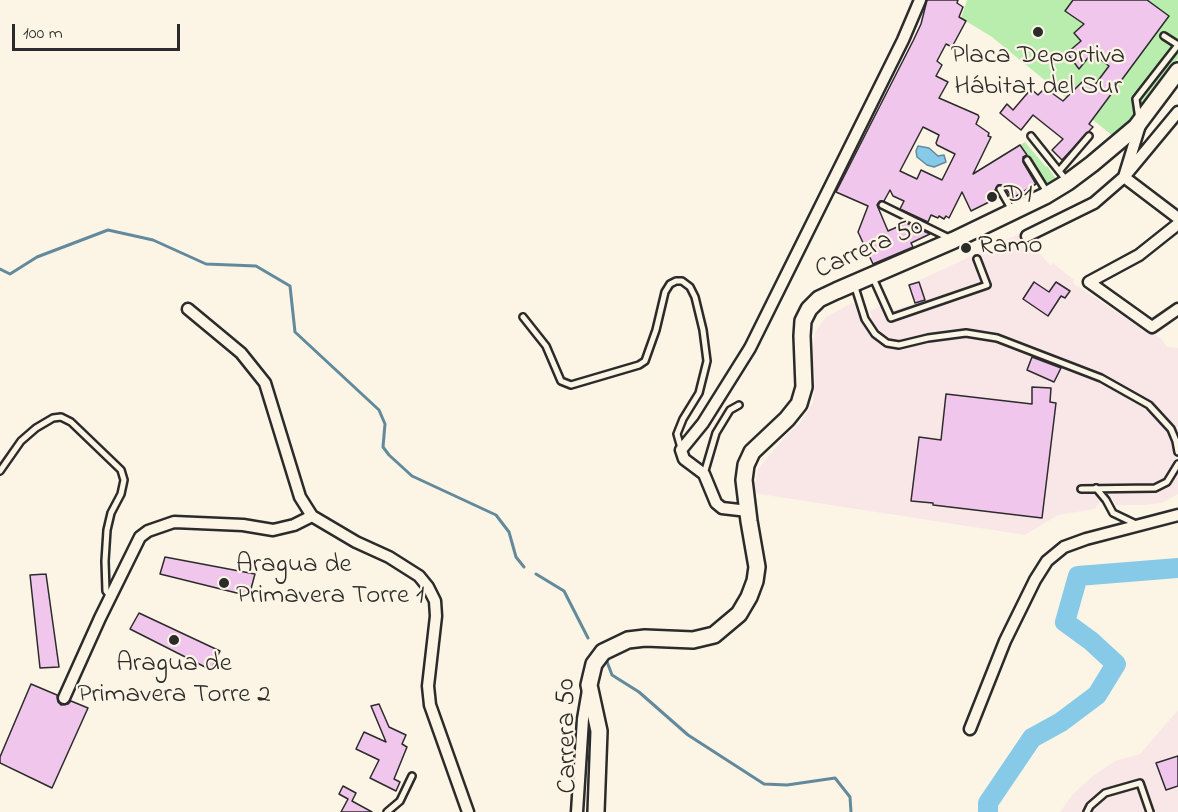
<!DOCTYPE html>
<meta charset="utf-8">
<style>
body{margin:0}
#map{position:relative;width:1178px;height:812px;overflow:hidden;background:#fcf5e5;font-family:"Indie Flower",sans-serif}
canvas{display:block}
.scale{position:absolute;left:12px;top:24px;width:168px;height:27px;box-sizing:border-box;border:3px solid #2b2b2b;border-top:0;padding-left:8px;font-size:18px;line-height:21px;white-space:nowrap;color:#2b2b2b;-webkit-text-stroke:4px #fcf5e5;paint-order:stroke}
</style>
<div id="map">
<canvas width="1178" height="812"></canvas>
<div class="scale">100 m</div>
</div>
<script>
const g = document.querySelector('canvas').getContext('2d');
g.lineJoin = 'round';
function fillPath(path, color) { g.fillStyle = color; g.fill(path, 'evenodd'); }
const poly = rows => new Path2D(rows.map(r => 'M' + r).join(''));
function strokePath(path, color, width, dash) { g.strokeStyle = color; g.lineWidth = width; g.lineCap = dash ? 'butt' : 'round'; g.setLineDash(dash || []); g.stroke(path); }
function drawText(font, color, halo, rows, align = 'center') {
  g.font = font + ' "Indie Flower",sans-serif'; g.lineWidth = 4.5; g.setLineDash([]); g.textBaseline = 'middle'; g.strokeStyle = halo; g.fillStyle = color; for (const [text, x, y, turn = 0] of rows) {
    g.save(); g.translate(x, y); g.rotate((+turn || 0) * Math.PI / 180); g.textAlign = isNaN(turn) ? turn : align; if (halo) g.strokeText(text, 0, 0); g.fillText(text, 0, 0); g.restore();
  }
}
fillPath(poly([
 [1021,233,1051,266,1053,263,1074,280,1073,283,1118,313,1161,338,1167,347,1178,348,1178,494,1162,503,1144,505,1116,505,1112,498,1100,502,1095,509,1058,515,1025,535,753,493,758,469,785,437,800,423,813,402,815,380,812,355,815,332,826,317,854,302,861,321,872,317,870,311,882,306,885,313,915,303,909,285],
 [1178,710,1178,812,1060,812,1072,795,1094,775,1115,761,1140,754]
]), '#f9e7e7');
fillPath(poly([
 [967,0,1178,0,1178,58,1142,109,1126,127,1114,137,992,37,961,18],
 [1025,142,1046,167,1047,166,1056,179,1045,184,1020,145]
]), '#b9edae');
const water = poly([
 [918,146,929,148,938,156,944,155,946,162,934,167,927,165,917,157,916,151,918,146]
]);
fillPath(water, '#87cae8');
strokePath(water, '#628a9c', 1.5);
strokePath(poly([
 [0,269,10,274,37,257,108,230,153,240,206,264,256,266,290,286,295,332,379,410,385,424,383,447,389,455,412,476,496,515,509,532,516,557,524,567],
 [536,574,564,591,588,638],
 [606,659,612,675,639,692,688,735,764,784,787,785,835,778,850,797,851,812]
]), '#628a9c', 3);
strokePath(poly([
 [988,812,988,803,1032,738,1061,722,1097,695,1116,664,1091,641,1065,622,1078,576,1178,568]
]), '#87cae8', 20);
const building = poly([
 [927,0,958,0,957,3,963,7,959,17,966,21,952,47,946,44,937,61,942,65,936,76,948,82,939,98,978,115,979,117,976,124,989,133,988,136,991,137,973,174,1020,145,1027,155,1023,157,1023,162,1036,184,1013,198,1003,185,998,185,995,190,999,197,971,211,962,192,949,218,946,216,944,219,939,216,938,218,931,215,928,222,900,209,904,201,893,196,890,190,884,201,880,201,877,205,888,231,904,224,902,221,930,234,911,243,913,247,873,264,858,232,868,206,836,192,913,41,921,24,927,0],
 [923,127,939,135,936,143,937,145,955,154,942,180,921,170,917,179,900,171,923,127],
 [1073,0,1147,0,1169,16,1089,124,1093,127,1062,160,1052,150,1063,139,1033,115,1021,130,1000,113,1007,104,1013,110,1031,89,1038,95,1045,88,1063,101,1085,79,1094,86,1109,66,1092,53,1079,69,1067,53,1081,41,1074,33,1084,24,1065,11,1073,0],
 [919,282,925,300,915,303,909,285,919,282],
 [1034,282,1049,292,1056,282,1070,291,1065,298,1061,296,1048,316,1023,299,1034,282],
 [1032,357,1061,368,1054,382,1027,370,1032,357],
 [1032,387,1051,388,1050,402,1056,403,1042,518,933,505,933,503,911,501,919,437,941,440,946,394,1032,404,1032,387],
 [165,557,255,574,249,596,160,574,165,557],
 [46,574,59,667,40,668,30,575,46,574],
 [139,613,220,651,211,670,130,629,139,613],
 [31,684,57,695,58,702,61,705,68,704,71,701,88,708,52,788,0,763,0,757,31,684],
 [379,704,389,727,406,735,402,744,407,747,394,779,400,782,396,791,370,778,379,760,356,749,364,732,386,742,371,706,379,704],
 [1178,756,1178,786,1166,790,1156,763,1178,756],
 [343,786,356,793,352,801,372,812,341,812,348,799,339,794,343,786]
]);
fillPath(building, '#f1c6ec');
strokePath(building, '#2b2b2b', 1.5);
const lane = poly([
 [1164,36,1178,45],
 [1139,119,1136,99,1178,45],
 [1031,136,1067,181],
 [1027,160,1047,192],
 [1059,171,1089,136],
 [1000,189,1012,210],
 [882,205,951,239],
 [873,278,891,318,987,285,977,259],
 [854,284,865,319,875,334,887,343,899,345,928,338,966,333,997,338,1101,378,1149,405,1171,429,1176,441,1178,452],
 [523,317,546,346,561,381,571,385,639,365,645,361,656,330,665,292,670,284,676,281,682,281,690,287,695,297,703,330,707,361,699,393,683,419,677,434,681,448],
 [0,471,21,441,36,428,53,418,61,417,71,422,121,470,124,480,121,494,111,513,107,530,105,561,106,591,110,596],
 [704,474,716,433,730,410,739,405],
 [1096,488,1106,500,1113,513,1136,524],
 [1081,489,1155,488,1167,482,1178,464],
 [387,812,400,801,412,776],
 [1087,812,1090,806,1105,793,1140,783,1150,812]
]);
const street = poly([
 [1140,125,1124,177,1178,218],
 [1178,224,1139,255,1089,282,1152,327,1178,309],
 [1027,236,1094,203,1124,177,1178,112],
 [188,309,241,353,265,383,300,497,312,516],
 [748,511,722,508,716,503,704,474,684,459,681,450,703,423,750,348,903,40,920,0],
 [64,698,100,618,140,537,148,531,174,522,243,525,273,530,294,525,312,516,356,542,389,557,419,576,428,587,435,601,436,616,428,686,430,705,468,812],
 [970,729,1005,641,1035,580,1047,561,1064,547,1086,539,1178,515],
 [577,812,583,719,588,690]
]);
const secondary = poly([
 [596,812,599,731,589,685,594,664,603,652,628,640,645,638,693,640,714,635,739,614,749,597,755,581,757,567,749,521,744,480,746,465,752,452,787,419,799,404,804,387,802,336,803,321,809,309,819,299,836,291,954,240,1045,196,1068,182,1092,164,1136,127,1178,71]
]);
strokePath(lane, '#2b2b2b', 10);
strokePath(street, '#2b2b2b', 15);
strokePath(secondary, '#2b2b2b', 20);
strokePath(lane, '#fcf5e5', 5);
strokePath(street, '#fcf5e5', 10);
strokePath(secondary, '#fcf5e5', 15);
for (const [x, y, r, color] of [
 [1038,32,6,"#2b2b2b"],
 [992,197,6,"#2b2b2b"],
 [966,248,6,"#2b2b2b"],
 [224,583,6,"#2b2b2b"],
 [174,640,6,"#2b2b2b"]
]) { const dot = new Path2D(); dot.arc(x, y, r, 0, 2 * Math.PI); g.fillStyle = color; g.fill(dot); strokePath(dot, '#fcf5e5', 2); }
drawText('27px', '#2b2b2b', '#fcf5e5', [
 ["Placa Deportiva",1038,58,"center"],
 ["Hábitat del Sur",1038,89,"center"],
 ["D1",1004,197],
 ["Ramo",978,248],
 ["Aragua de",236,567],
 ["Primavera Torre 1",236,598],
 ["Aragua de",174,666,"center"],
 ["Primavera Torre 2",174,697,"center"]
], 'left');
drawText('27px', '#2b2b2b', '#fcf5e5', [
 ["Carrera 50",870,250,-24],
 ["Carrera 50",569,736,-91]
]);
</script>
